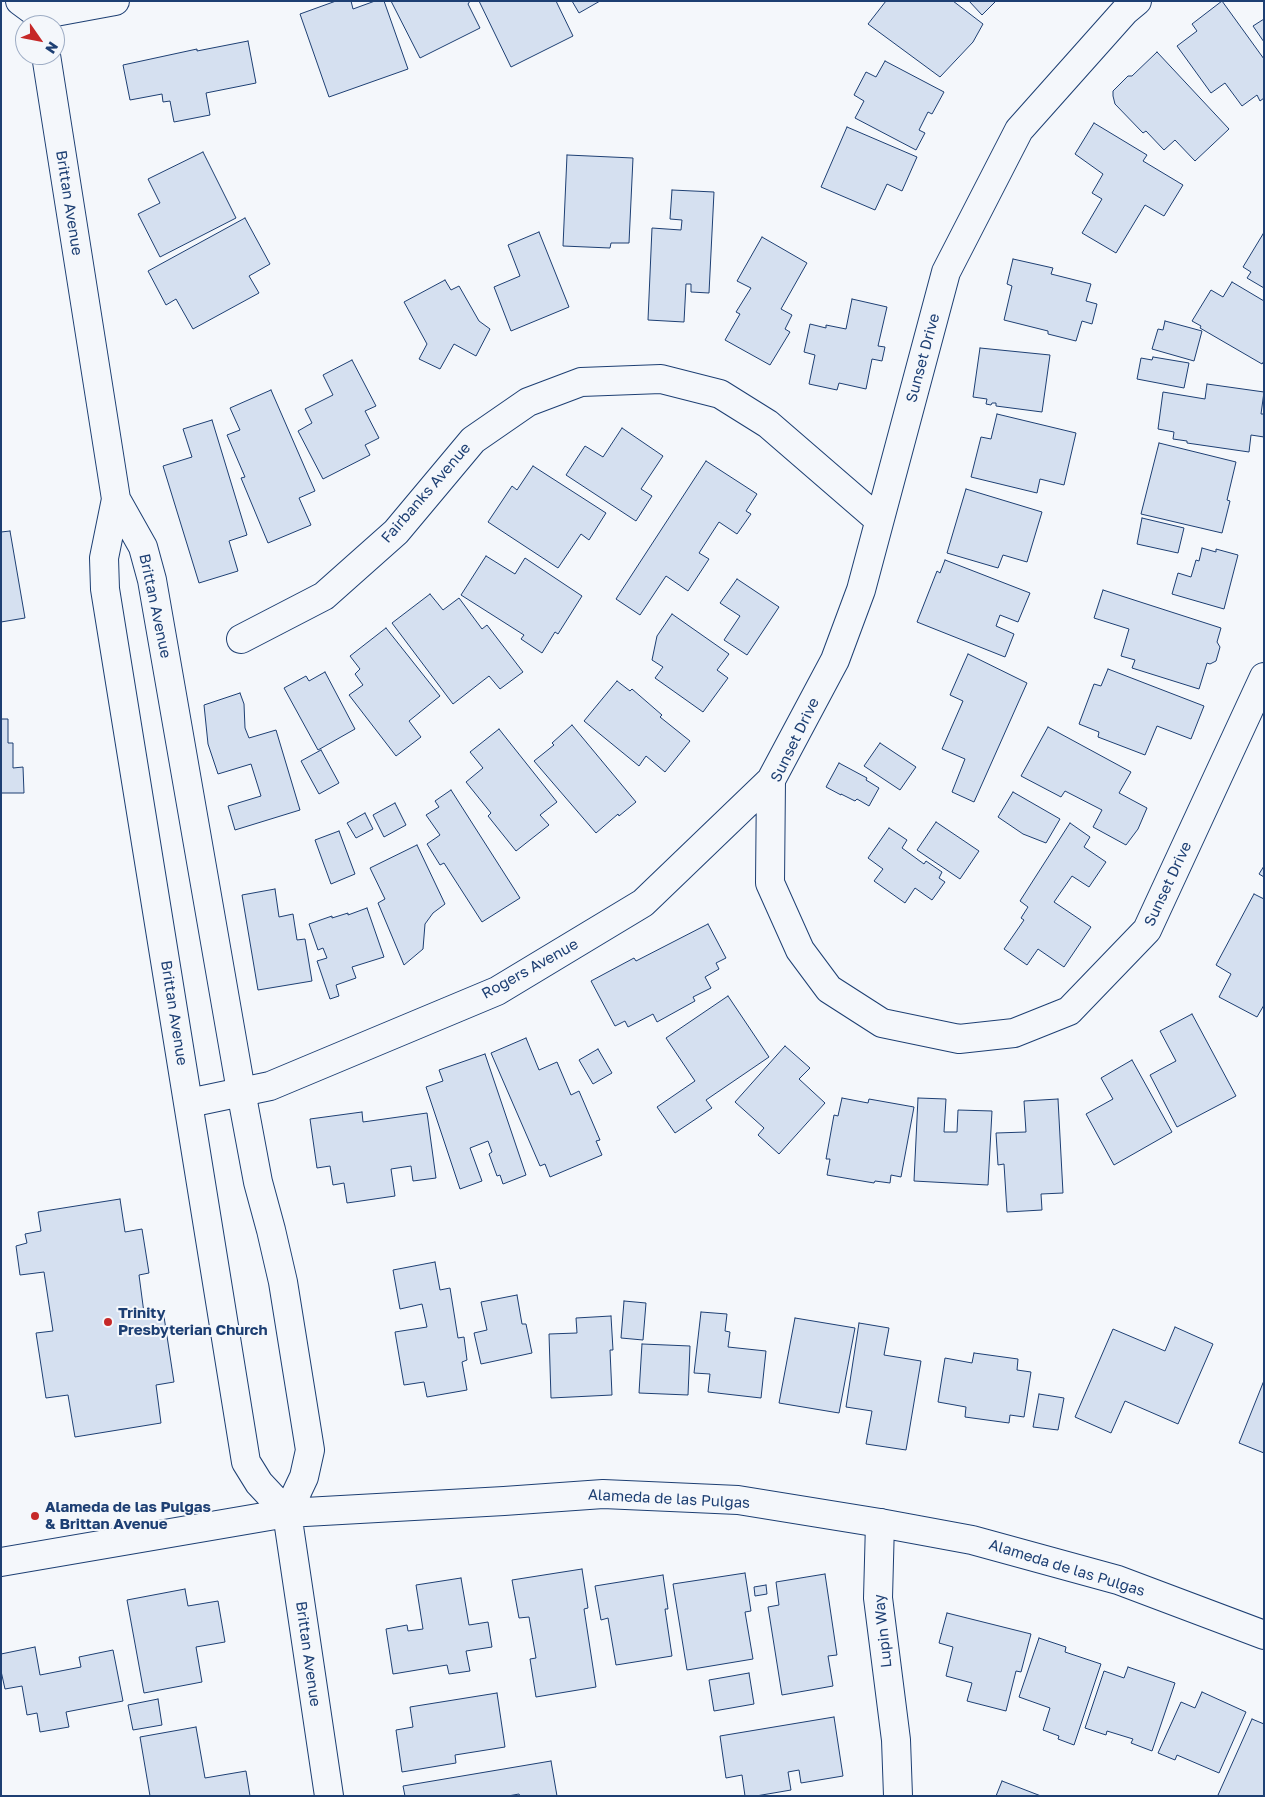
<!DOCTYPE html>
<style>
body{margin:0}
#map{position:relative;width:1265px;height:1797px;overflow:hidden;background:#f4f7fb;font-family:"Golos Text",sans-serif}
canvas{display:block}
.frame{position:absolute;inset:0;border:2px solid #1d3f73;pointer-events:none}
.north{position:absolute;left:15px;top:15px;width:50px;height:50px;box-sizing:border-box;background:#f4f7fb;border:1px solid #9eadc5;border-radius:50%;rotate:123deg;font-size:14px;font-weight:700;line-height:20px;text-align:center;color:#1d3f73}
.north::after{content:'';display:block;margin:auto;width:18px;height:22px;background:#c62828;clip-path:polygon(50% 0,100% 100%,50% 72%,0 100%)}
</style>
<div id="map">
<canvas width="1265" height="1797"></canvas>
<div class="frame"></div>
<div class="north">N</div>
</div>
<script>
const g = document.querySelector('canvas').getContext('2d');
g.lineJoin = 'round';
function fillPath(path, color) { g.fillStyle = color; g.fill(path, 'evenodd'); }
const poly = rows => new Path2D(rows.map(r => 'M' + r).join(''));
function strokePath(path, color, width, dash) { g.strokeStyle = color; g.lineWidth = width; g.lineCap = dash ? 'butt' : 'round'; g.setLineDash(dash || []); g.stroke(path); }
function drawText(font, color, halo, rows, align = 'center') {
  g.font = font + ' "Golos Text",sans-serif'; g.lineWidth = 4; g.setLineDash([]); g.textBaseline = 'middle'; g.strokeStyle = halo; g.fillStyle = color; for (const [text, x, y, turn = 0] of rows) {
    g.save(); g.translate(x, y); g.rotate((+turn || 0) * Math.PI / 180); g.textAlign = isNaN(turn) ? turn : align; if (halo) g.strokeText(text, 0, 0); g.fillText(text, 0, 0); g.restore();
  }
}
const building = poly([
 [336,1,351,1,353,9,375,1,384,1,408,69,329,97,300,14,336,1],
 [391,1,470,1,468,4,480,28,420,58,391,1],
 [479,1,556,1,573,36,511,67,479,1],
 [572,1,600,1,579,13,572,1],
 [886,1,953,1,983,24,973,42,940,77,868,24,886,1],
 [969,1,996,1,982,15,969,1],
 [1222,1,1264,59,1264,98,1260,101,1257,95,1242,106,1225,83,1211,93,1177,46,1197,31,1192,24,1222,1],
 [1264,19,1264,42,1253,26,1264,19],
 [248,41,256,83,206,93,210,115,174,122,170,101,163,102,162,94,130,100,123,65,197,49,197,51,248,41],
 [1157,52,1229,129,1195,161,1175,140,1164,150,1146,131,1143,133,1115,104,1113,96,1113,91,1128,76,1132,76,1157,52],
 [885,61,944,92,932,114,928,112,919,130,925,133,916,150,855,118,864,101,854,95,866,72,876,77,885,61],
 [1094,123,1147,155,1143,161,1183,185,1164,216,1145,205,1116,253,1082,233,1102,199,1092,193,1103,174,1075,154,1094,123],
 [847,127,917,157,902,191,887,184,875,210,821,187,847,127],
 [203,152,236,218,160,257,138,214,160,203,148,179,203,152],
 [567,155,633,158,629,243,611,243,610,248,563,246,567,155],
 [672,190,714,192,709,293,691,292,691,284,686,284,684,322,648,320,652,228,681,230,682,220,670,219,672,190],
 [245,218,270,264,249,276,259,293,193,329,176,299,166,305,148,271,245,218],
 [539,232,569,307,511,331,494,287,520,276,508,245,539,232],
 [1263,234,1264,234,1264,288,1247,278,1251,272,1243,267,1263,234],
 [762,237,807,263,781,309,792,315,785,329,790,332,770,365,725,340,740,314,736,312,751,288,737,281,762,237],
 [1013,259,1053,268,1051,274,1091,284,1086,301,1097,304,1092,324,1082,321,1076,341,1048,334,1048,331,1004,320,1012,286,1007,284,1013,259],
 [445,280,451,290,459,286,479,321,490,329,476,356,454,344,440,369,419,359,427,344,404,302,445,280],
 [1232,282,1264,301,1264,361,1262,364,1200,328,1201,326,1192,321,1211,290,1223,297,1232,282],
 [852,299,887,307,878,346,885,347,882,361,872,359,866,389,839,383,837,390,809,384,815,355,804,352,810,324,826,328,826,325,846,329,852,299],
 [1165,321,1202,331,1194,361,1152,349,1158,329,1163,330,1165,321],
 [980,348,1050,355,1042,412,996,406,996,403,992,403,991,405,986,404,987,399,973,397,980,348],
 [1153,357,1189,363,1184,388,1137,379,1141,358,1152,360,1153,357],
 [352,360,376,406,365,411,379,438,365,445,370,455,323,479,298,431,312,423,305,409,333,395,323,375,352,360],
 [1207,384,1264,392,1261,414,1264,414,1264,437,1251,435,1249,452,1187,443,1187,441,1173,439,1174,432,1158,429,1163,392,1205,399,1207,384],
 [271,390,315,491,299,498,311,525,268,543,241,478,245,477,227,435,240,430,230,408,271,390],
 [997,414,1076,433,1064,485,1040,479,1037,493,971,477,981,437,991,439,997,414],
 [212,420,247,535,229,541,238,571,199,583,163,466,192,457,183,429,212,420],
 [622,428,663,456,641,489,652,496,636,521,566,475,585,446,603,457,622,428],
 [1159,443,1236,462,1227,500,1230,501,1222,533,1141,514,1159,443],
 [706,461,757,494,746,511,751,514,737,534,719,522,699,553,709,559,688,591,666,576,640,615,616,599,706,461],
 [533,466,606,513,589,540,581,534,558,568,488,522,512,486,517,490,533,466],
 [966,489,1042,512,1027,562,1003,555,998,568,947,553,966,489],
 [1142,518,1184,528,1178,553,1137,544,1142,518],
 [10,531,25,618,1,622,1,532,10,531],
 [1202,548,1216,552,1216,549,1238,555,1224,609,1172,594,1178,573,1191,577,1196,560,1199,561,1202,548],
 [486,556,515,574,525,558,582,596,558,634,555,632,542,653,521,639,524,635,461,595,486,556],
 [945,560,1030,593,1018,622,1000,615,996,626,1014,634,1005,657,917,622,937,571,940,573,945,560],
 [737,579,779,607,747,655,724,640,740,616,720,603,737,579],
 [1103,590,1221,628,1217,642,1220,647,1216,661,1210,664,1207,663,1199,689,1132,668,1135,660,1121,656,1129,629,1094,618,1103,590],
 [430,594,443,610,459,598,482,629,487,625,523,672,500,689,489,676,453,704,392,623,430,594],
 [672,614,729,654,717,670,728,678,703,712,655,678,663,667,652,660,657,636,672,614],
 [386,628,440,696,409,721,421,737,396,756,349,695,363,685,355,674,360,669,350,656,386,628],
 [968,654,1027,683,974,802,952,792,965,759,942,749,963,701,950,695,968,654],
 [1108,669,1204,706,1191,739,1157,726,1145,755,1098,737,1099,732,1079,724,1094,684,1101,686,1108,669],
 [325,672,355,729,318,750,284,688,306,676,309,681,325,672],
 [617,681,630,691,632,689,662,715,660,717,690,741,665,772,646,756,639,766,584,721,617,681],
 [240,693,244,704,245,728,249,738,276,730,300,810,235,830,228,806,261,796,251,764,218,774,208,744,204,705,240,693],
 [1,719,8,719,8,743,13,743,13,768,23,767,24,793,1,793,1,719],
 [572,725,636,802,619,816,618,814,596,833,534,761,554,745,552,743,572,725],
 [1048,727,1131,772,1119,793,1147,808,1138,829,1126,845,1093,827,1102,810,1065,791,1061,797,1021,776,1048,727],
 [499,729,557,802,540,815,549,825,516,851,488,816,491,813,466,782,483,768,470,752,499,729],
 [880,743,916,767,900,790,864,766,880,743],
 [321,750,339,783,319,794,301,761,321,750],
 [839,763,867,778,866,780,879,788,869,806,857,799,855,801,841,794,841,795,826,787,839,763],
 [451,790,520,898,482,922,444,863,440,865,427,844,440,835,426,815,439,807,435,801,451,790],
 [1013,792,1060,819,1046,843,1023,834,998,817,1013,792],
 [395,803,406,825,384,837,373,815,395,803],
 [365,813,373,829,356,838,347,823,365,813],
 [936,822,979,851,960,879,917,850,936,822],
 [1070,823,1090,837,1084,847,1106,862,1089,887,1072,876,1054,902,1091,927,1064,967,1038,949,1027,965,1004,949,1024,920,1021,918,1028,907,1020,901,1070,823],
 [889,828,907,840,902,848,924,864,926,861,942,872,939,878,945,882,932,900,915,888,905,903,874,881,883,869,868,858,889,828],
 [339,831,355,874,331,884,315,840,339,831],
 [417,845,445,904,433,913,425,924,423,949,404,965,378,903,385,899,370,868,417,845],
 [1264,866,1264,877,1259,874,1264,866],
 [275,889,279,917,293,914,297,940,305,939,312,981,258,990,242,895,275,889],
 [1254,894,1264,899,1264,1005,1257,1017,1219,997,1231,974,1216,965,1254,894],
 [367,908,384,957,352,967,356,978,336,985,339,996,330,999,317,961,327,958,323,948,318,950,309,924,332,916,332,918,348,913,348,915,367,908],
 [708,924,726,958,716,963,719,969,705,977,711,988,693,997,695,1001,657,1022,653,1014,628,1027,625,1021,615,1026,591,981,634,958,636,961,708,924],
 [728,996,769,1057,706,1100,712,1108,675,1133,657,1107,695,1081,666,1038,728,996],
 [1192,1014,1236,1096,1177,1127,1150,1075,1176,1061,1160,1031,1192,1014],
 [526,1038,539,1070,557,1062,571,1095,579,1091,600,1140,596,1141,602,1155,550,1177,545,1164,540,1166,491,1053,526,1038],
 [785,1046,810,1068,799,1079,825,1103,779,1154,758,1135,764,1128,735,1102,785,1046],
 [598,1049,612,1073,593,1084,579,1060,598,1049],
 [485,1054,526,1175,503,1184,500,1175,497,1176,489,1154,492,1152,488,1141,470,1148,482,1181,460,1189,426,1087,443,1081,439,1070,485,1054],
 [1132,1060,1172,1132,1114,1165,1086,1114,1113,1099,1101,1078,1132,1060],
 [842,1098,868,1103,869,1099,914,1107,901,1177,891,1175,890,1183,875,1181,874,1183,827,1175,830,1159,826,1159,834,1115,838,1116,842,1098],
 [918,1098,946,1099,944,1132,957,1132,958,1110,992,1111,988,1185,914,1181,918,1098],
 [1058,1099,1063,1193,1041,1194,1042,1210,1007,1212,1004,1164,998,1165,996,1133,1026,1132,1024,1101,1058,1099],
 [362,1112,363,1122,427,1113,436,1178,413,1181,411,1166,391,1169,395,1196,347,1203,344,1183,333,1185,330,1166,317,1168,310,1119,362,1112],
 [120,1199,125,1232,142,1229,149,1273,139,1275,144,1313,163,1310,174,1382,156,1385,161,1423,75,1437,68,1395,46,1398,36,1333,53,1331,44,1272,20,1275,16,1246,27,1243,25,1234,41,1231,38,1212,120,1199],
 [435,1262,440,1290,450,1288,458,1338,464,1337,467,1360,462,1362,467,1390,427,1397,424,1382,404,1385,395,1332,427,1327,422,1304,400,1309,393,1270,435,1262],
 [517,1295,522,1324,526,1324,532,1353,481,1364,474,1333,487,1330,481,1302,517,1295],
 [624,1301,646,1303,643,1340,621,1338,624,1301],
 [701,1312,727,1314,725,1331,730,1332,728,1347,766,1351,761,1398,708,1392,710,1374,694,1373,701,1312],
 [611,1316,613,1350,610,1350,612,1395,551,1398,549,1334,577,1333,576,1318,611,1316],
 [795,1318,855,1328,839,1413,779,1403,795,1318],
 [859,1323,889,1328,884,1355,921,1361,906,1450,866,1444,872,1411,846,1407,859,1323],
 [1175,1327,1213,1344,1178,1424,1125,1401,1111,1433,1075,1417,1113,1329,1165,1351,1175,1327],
 [642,1344,690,1346,688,1395,639,1393,642,1344],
 [974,1353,1018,1359,1017,1370,1031,1372,1024,1417,1010,1415,1009,1423,965,1417,966,1407,938,1402,945,1358,972,1363,974,1353],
 [1263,1383,1264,1383,1264,1453,1239,1443,1263,1383],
 [1039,1394,1064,1398,1058,1430,1033,1427,1039,1394],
 [582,1569,588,1608,584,1609,596,1687,536,1697,530,1659,536,1658,529,1617,519,1618,512,1580,582,1569],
 [745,1573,751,1611,745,1612,753,1659,687,1670,673,1584,745,1573],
 [825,1574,837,1655,828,1656,833,1686,782,1695,768,1607,779,1605,776,1582,825,1574],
 [663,1575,668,1609,665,1609,672,1656,616,1665,608,1618,601,1620,595,1586,663,1575],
 [461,1578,469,1625,488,1622,492,1647,466,1651,470,1671,449,1674,447,1665,393,1674,386,1629,407,1625,408,1631,423,1629,416,1585,461,1578],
 [766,1585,767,1594,755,1596,754,1587,766,1585],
 [185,1589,188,1606,218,1601,225,1642,196,1647,202,1682,144,1693,127,1600,185,1589],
 [947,1613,1031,1634,1021,1672,1016,1671,1006,1711,967,1701,972,1683,946,1676,953,1647,939,1643,947,1613],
 [1039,1638,1066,1647,1065,1652,1101,1664,1074,1745,1058,1739,1059,1736,1043,1730,1050,1708,1019,1697,1039,1638],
 [35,1647,40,1675,81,1667,79,1657,113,1650,123,1701,66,1712,69,1727,40,1732,37,1713,27,1715,22,1686,5,1689,1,1671,1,1654,35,1647],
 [1128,1667,1175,1683,1152,1751,1131,1743,1133,1739,1107,1731,1106,1735,1085,1728,1104,1671,1124,1678,1128,1667],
 [749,1673,754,1704,714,1711,709,1680,749,1673],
 [1202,1692,1246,1712,1219,1773,1177,1755,1175,1760,1158,1753,1181,1702,1195,1708,1202,1692],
 [497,1693,505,1747,455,1755,456,1763,402,1772,396,1730,413,1727,410,1707,497,1693],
 [158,1699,162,1725,133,1730,128,1705,158,1699],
 [834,1717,843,1776,801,1783,799,1770,788,1772,791,1790,756,1796,745,1796,742,1775,726,1778,720,1736,834,1717],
 [1252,1719,1264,1724,1264,1796,1220,1796,1218,1795,1252,1719],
 [196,1727,205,1778,246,1771,250,1796,150,1796,140,1737,196,1727],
 [551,1761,557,1796,520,1796,519,1794,508,1796,405,1796,403,1786,551,1761],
 [1002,1781,1041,1796,996,1796,1002,1781]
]);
fillPath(building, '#d5e0f0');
strokePath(building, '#1d3f73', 1);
const minor = poly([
 [1137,1,1125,11,1019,130,946,272,861,590,835,660,771,780,770,883,800,950,829,989,882,1023,959,1039,1014,1033,1069,1011,1147,930,1264,677],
 [39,15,115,1],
 [241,639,324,596,396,532,473,440,528,402,581,382,661,379,720,394,768,424,879,520],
 [189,1103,270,1086,497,991,643,903,771,780],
 [880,1523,878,1598,896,1740,898,1796]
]);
const secondary = poly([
 [20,1,39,15],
 [41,25,39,15,45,1],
 [46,55,116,499,143,547,152,580,241,1091,258,1182,271,1230,283,1282,310,1450,304,1477,287,1513,329,1796],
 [116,499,104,558,105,589,246,1462,259,1483,287,1513],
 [1,1562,287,1513,504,1501,603,1494,738,1500,880,1523,972,1540,1118,1580,1264,1635]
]);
strokePath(minor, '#1d3f73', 30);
strokePath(secondary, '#1d3f73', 30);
strokePath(minor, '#f4f7fb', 28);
strokePath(secondary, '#f4f7fb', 28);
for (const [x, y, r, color] of [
 [108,1322,5,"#c62828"],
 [35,1516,5,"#c62828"]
]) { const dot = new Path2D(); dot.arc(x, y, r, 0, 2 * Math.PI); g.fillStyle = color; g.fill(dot); strokePath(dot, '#f4f7fb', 2); }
drawText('15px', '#1d3f73', '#f4f7fb', [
 ["Brittan Avenue",69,203,81],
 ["Sunset Drive",923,358,-75],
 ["Fairbanks Avenue",426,493,-49],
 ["Brittan Avenue",155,606,78],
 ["Sunset Drive",795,740,-64],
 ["Sunset Drive",1168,884,-65],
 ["Rogers Avenue",530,969,-29],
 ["Brittan Avenue",174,1013,81],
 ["Alameda de las Pulgas",669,1499,3],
 ["Alameda de las Pulgas",1067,1568,17],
 ["Lupin Way",883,1631,-96],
 ["Brittan Avenue",308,1654,82]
]);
drawText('bold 15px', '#1d3f73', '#f4f7fb', [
 ["Trinity",118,1313],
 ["Presbyterian Church",118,1330],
 ["Alameda de las Pulgas",45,1507],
 ["& Brittan Avenue",45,1524]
], 'left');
</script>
